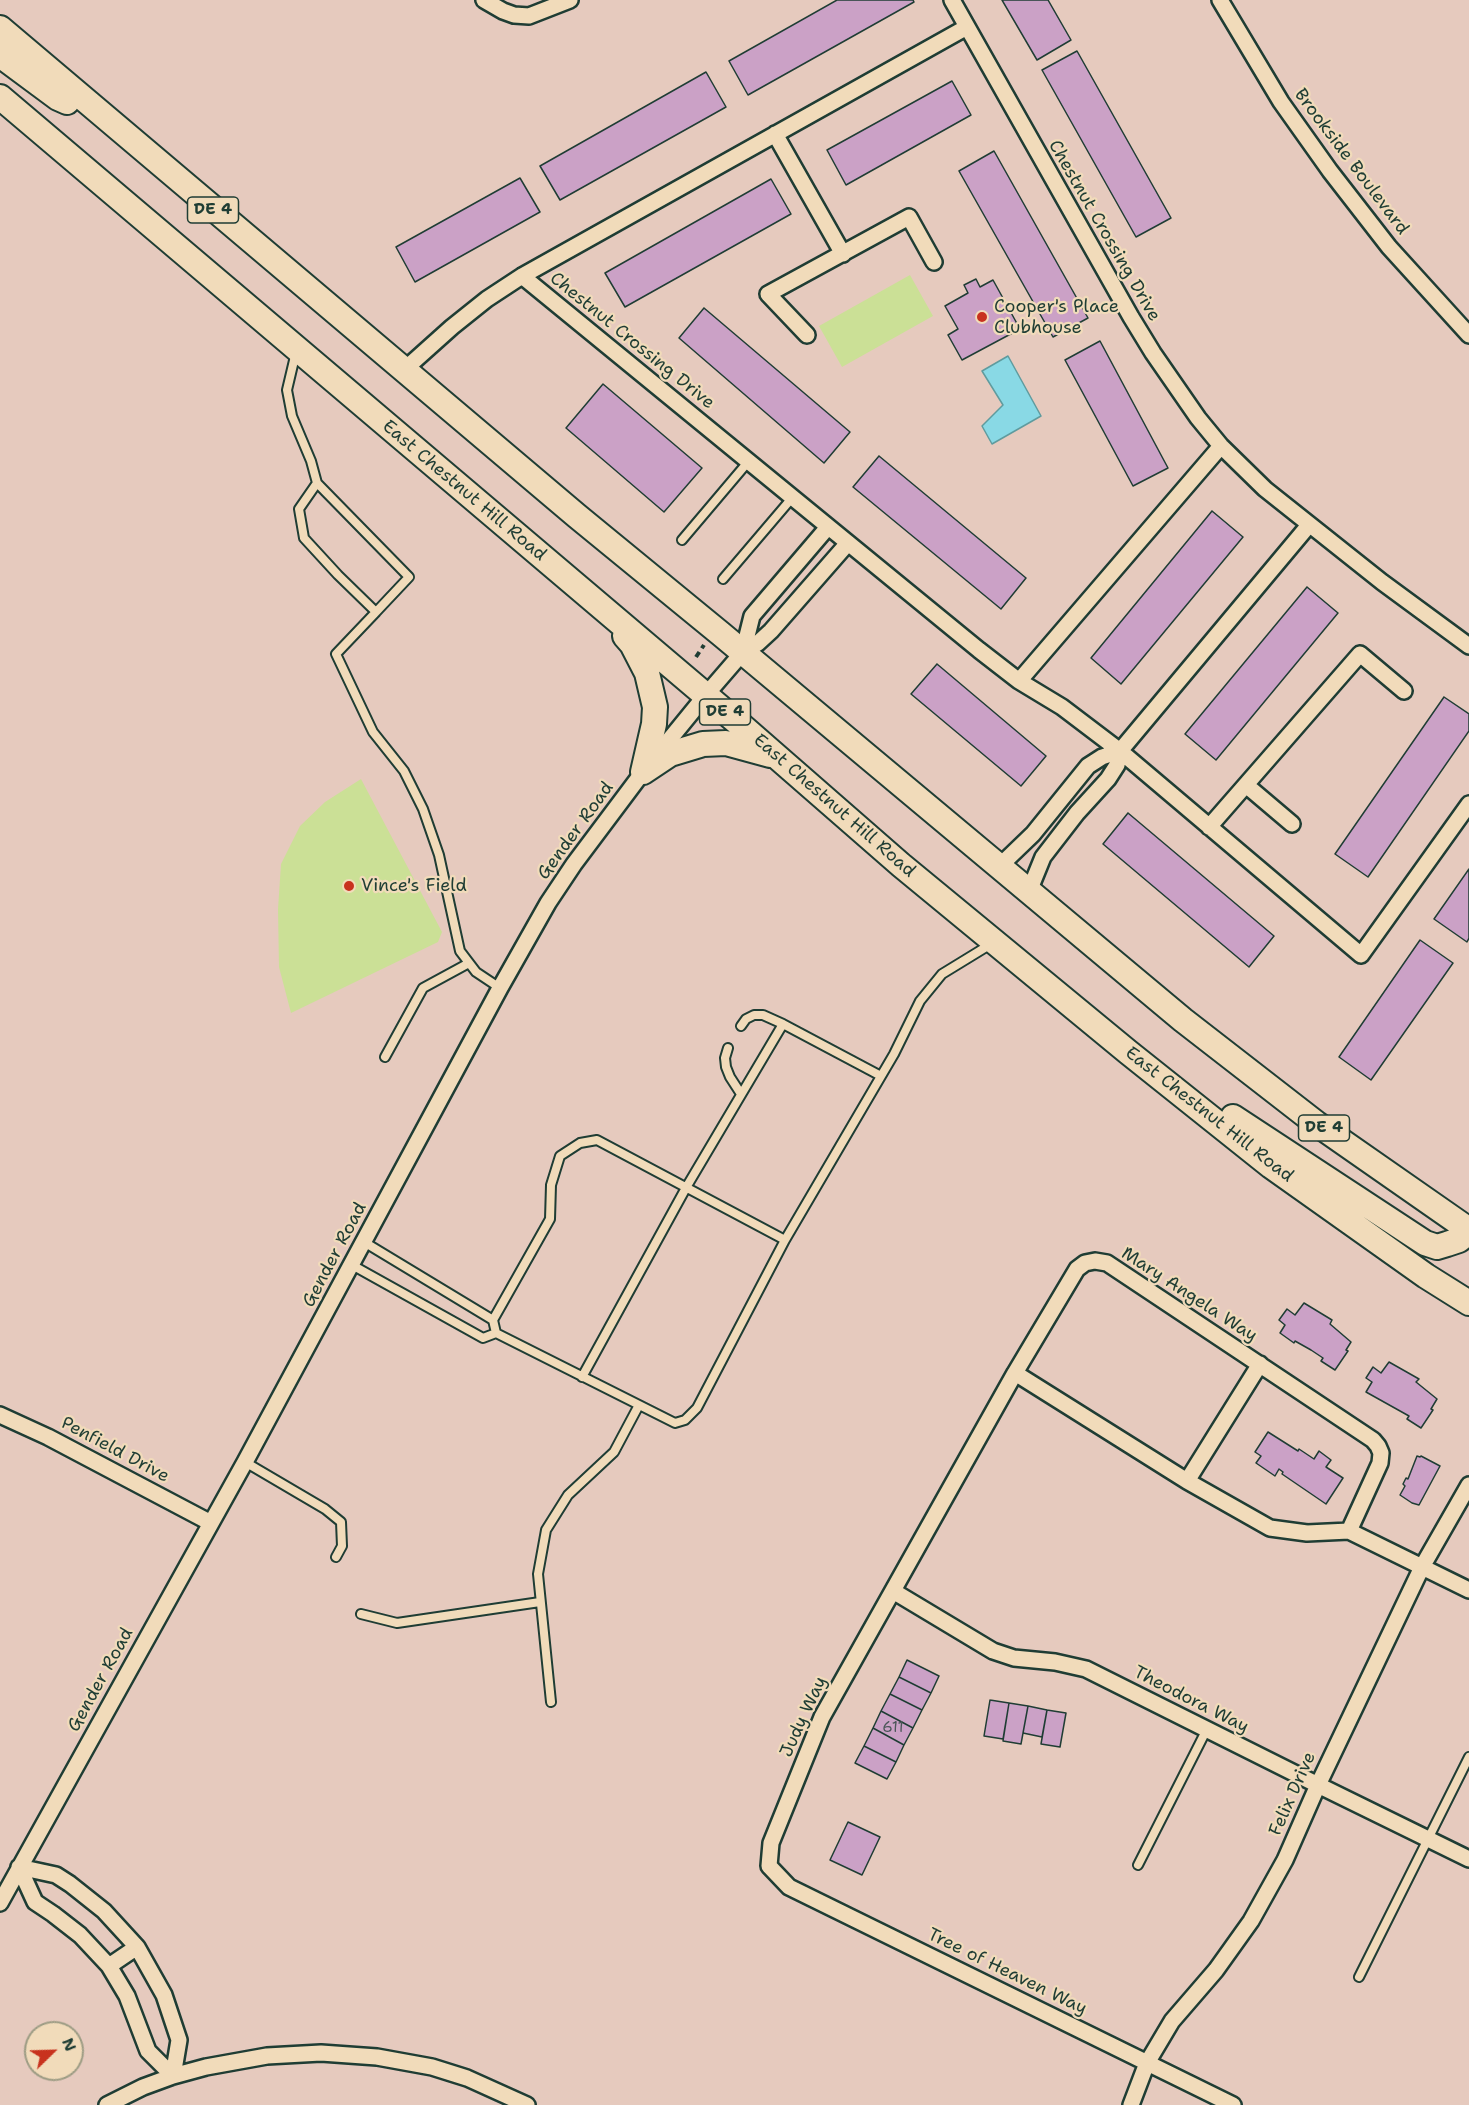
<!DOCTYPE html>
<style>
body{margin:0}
#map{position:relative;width:1469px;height:2105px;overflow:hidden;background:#e6cabe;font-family:"Shantell Sans",sans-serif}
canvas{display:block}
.north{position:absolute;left:24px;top:2021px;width:60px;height:60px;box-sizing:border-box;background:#f1dbba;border:2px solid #9d9c84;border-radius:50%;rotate:67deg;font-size:16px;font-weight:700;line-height:24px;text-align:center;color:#1f3d34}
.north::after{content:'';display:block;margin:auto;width:21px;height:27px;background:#c8321e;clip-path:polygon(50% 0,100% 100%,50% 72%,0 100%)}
</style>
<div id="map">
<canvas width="1469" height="2105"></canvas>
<div class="north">N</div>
</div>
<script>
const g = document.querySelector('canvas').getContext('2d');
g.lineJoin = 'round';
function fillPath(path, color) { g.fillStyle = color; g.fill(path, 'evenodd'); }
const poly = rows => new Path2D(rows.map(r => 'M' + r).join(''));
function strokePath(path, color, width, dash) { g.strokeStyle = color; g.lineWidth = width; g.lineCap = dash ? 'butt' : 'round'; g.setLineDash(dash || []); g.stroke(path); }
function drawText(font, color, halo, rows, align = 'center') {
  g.font = font + ' "Shantell Sans",sans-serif'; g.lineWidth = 4.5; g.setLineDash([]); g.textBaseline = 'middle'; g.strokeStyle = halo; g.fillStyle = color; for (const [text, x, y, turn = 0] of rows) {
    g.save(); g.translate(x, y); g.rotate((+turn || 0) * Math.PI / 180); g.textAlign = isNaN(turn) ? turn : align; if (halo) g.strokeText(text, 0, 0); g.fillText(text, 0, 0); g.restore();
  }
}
fillPath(poly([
 [910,275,933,316,842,367,819,326],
 [361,779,442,932,438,942,291,1013,279,967,278,909,281,864,300,826,325,802]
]), '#cbe096');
const water = poly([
 [1008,356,1041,416,992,444,982,426,1003,405,982,371,1008,356]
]);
fillPath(water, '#89d9e5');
strokePath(water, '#5f9b9e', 1.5);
const building = poly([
 [837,0,913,0,914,2,748,95,729,61,837,0],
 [1002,0,1048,0,1071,40,1037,60,1002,0],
 [1077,51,1171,218,1136,237,1042,70,1077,51],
 [706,72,726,107,560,200,540,166,706,72],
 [952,81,971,115,846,185,827,150,952,81],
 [994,151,1088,318,1053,337,959,171,994,151],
 [520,178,540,212,415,282,396,247,520,178],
 [771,179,791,214,625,307,605,273,771,179],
 [976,279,980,287,993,280,1020,329,962,360,948,335,958,329,945,306,968,293,964,285,976,279],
 [704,308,850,432,824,463,679,338,704,308],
 [1100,341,1168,468,1133,486,1065,360,1100,341],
 [603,384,702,468,664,512,566,428,603,384],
 [879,456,1026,578,1001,609,853,487,879,456],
 [1212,511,1243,537,1121,684,1091,658,1212,511],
 [1307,587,1338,613,1216,760,1185,734,1307,587],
 [937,664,1046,756,1021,786,911,694,937,664],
 [1444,697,1469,714,1469,731,1368,877,1335,854,1444,697],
 [1128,813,1274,936,1249,967,1103,844,1128,813],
 [1469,869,1469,938,1467,942,1434,919,1469,869],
 [1420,940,1453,963,1371,1080,1339,1057,1420,940],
 [1304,1303,1332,1320,1330,1324,1351,1342,1346,1350,1348,1351,1335,1370,1321,1361,1323,1358,1311,1350,1295,1341,1294,1343,1280,1333,1285,1325,1279,1320,1287,1309,1295,1315,1304,1303],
 [1389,1362,1419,1379,1416,1382,1437,1399,1431,1409,1433,1410,1421,1428,1407,1419,1409,1416,1366,1392,1372,1382,1366,1378,1373,1367,1381,1373,1389,1362],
 [1268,1432,1298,1451,1299,1449,1314,1459,1319,1451,1331,1460,1326,1467,1343,1478,1326,1504,1282,1474,1283,1472,1279,1469,1275,1476,1256,1463,1261,1456,1255,1452,1268,1432],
 [1417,1456,1420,1457,1421,1456,1440,1466,1419,1505,1412,1503,1400,1495,1405,1486,1403,1484,1406,1478,1408,1479,1417,1456],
 [907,1660,939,1676,931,1693,899,1677,907,1660],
 [899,1677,931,1693,922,1710,890,1694,899,1677],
 [890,1694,922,1710,913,1728,881,1711,890,1694],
 [990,1700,1009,1703,1003,1739,984,1736,990,1700],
 [1009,1703,1028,1706,1021,1744,1003,1741,1009,1703],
 [1028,1706,1047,1710,1042,1737,1023,1733,1028,1706],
 [1047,1710,1066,1713,1060,1747,1041,1744,1047,1710],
 [881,1711,913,1728,904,1745,873,1728,881,1711],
 [873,1728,904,1745,896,1762,864,1746,873,1728],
 [864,1746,896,1762,887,1779,855,1763,864,1746],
 [848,1822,880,1837,862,1875,830,1860,848,1822]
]);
fillPath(building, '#cba1c6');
strokePath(building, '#1f3d34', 1.5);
const lane = poly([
 [296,352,287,390,292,416,311,461,317,483,299,509,304,538,338,575,376,612,336,654,373,732,404,771,423,809,439,855,460,951,476,972,500,988],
 [317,483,409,577,376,612],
 [682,540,748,462],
 [723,579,792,498],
 [741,1026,746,1019,754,1015,763,1015,783,1024],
 [728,1048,725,1058,726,1067,730,1077,741,1094],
 [385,1057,423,988,469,963],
 [352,1265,483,1338,496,1333,493,1320,364,1242],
 [493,1320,550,1219,551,1185,560,1156,580,1143,597,1140,785,1240],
 [496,1333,675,1423,685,1420,697,1408,785,1240,894,1054,920,1001,942,974,991,944],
 [582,1377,687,1186,783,1024,881,1076],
 [245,1462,325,1509,341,1522,342,1546,336,1557],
 [361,1614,397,1623,540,1602],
 [551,1702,538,1574,546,1530,568,1495,614,1452,639,1405],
 [1138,1865,1207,1729],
 [1359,1977,1469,1757]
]);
const street = poly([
 [484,0,503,11,514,15,529,16,570,0],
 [952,0,1131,317,1153,353,1198,418,1221,446,1265,489,1382,582,1469,646],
 [1220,0,1281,102,1330,171,1389,247,1469,335],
 [775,134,843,254],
 [522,276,979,650,1019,681,1062,707,1120,751,1361,955,1469,804],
 [807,335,768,294,909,217,934,262],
 [404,370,452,327,487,299,522,276,967,27],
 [743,652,752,616,828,527],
 [1019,681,1221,446],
 [1246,785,1292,824],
 [1209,827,1360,654,1404,691],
 [996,865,1006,860,1033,834,1088,766,1102,757,1120,751],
 [1032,895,1032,884,1043,857,1077,813,1108,779,1117,765,1120,751,1309,525],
 [1015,1373,1187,1481,1270,1528,1307,1533,1349,1531],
 [0,1415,48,1437,211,1523],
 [1187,1481,1260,1364],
 [1349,1531,1469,1590],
 [893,1591,993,1651,1014,1658,1055,1662,1086,1669,1318,1785,1469,1859],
 [19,1867,56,1875,70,1884,104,1911,137,1947,164,1995,179,2040,173,2076],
 [19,1867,35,1902,53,1914,80,1935,109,1966,127,1996,148,2051,173,2076],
 [0,1903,245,1462,500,988,548,903,574,864,643,772,705,696,743,652,758,643,771,631,848,543],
 [109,1966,137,1947],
 [107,2105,143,2087,173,2076,206,2067,267,2056,321,2053,377,2057,432,2067,467,2078,527,2105],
 [1131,2105,1147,2063,1172,2021,1216,1970,1251,1921,1285,1860,1318,1785,1422,1567,1469,1485],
 [1233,2105,789,1887,769,1866,771,1843,822,1717,1015,1373,1077,1269,1085,1263,1095,1261,1107,1263,1373,1440,1378,1446,1381,1453,1380,1463,1349,1531]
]);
const primary = poly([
 [0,28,577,516,721,634,1183,1020,1317,1124,1469,1230],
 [0,55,58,98,67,102],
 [0,97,736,721,901,865,1128,1052,1271,1166,1426,1276,1469,1303],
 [625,636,632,644,647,673,655,707,654,724,643,772],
 [643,772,670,754,703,744,726,743,770,755],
 [1233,1117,1425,1243,1437,1247,1447,1244,1459,1240,1469,1232]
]);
strokePath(lane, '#1f3d34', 12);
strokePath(street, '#1f3d34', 20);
strokePath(primary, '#1f3d34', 28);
strokePath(poly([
 [696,657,704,645]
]), '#1f3d34', 4, [6, 4.5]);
strokePath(lane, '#f1dbba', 8);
strokePath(street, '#f1dbba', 15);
strokePath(primary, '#f1dbba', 24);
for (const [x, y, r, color] of [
 [982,317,6,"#c8321e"],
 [349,886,6,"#c8321e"]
]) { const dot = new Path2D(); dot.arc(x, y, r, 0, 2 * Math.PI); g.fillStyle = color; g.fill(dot); strokePath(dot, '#f1dbba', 2); }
drawText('15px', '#4a5658', null, [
 ["611",893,1728]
]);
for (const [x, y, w] of [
 [213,210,51],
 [725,712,51],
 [1324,1128,51]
]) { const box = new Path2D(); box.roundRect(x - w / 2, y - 13, w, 26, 4.5); g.fillStyle = '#f1dbba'; g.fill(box); strokePath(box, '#1f3d34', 1.5); }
drawText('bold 16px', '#1f3d34', null, [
 ["DE 4",213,210],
 ["DE 4",725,712],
 ["DE 4",1324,1128]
]);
drawText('18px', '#1f3d34', '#f1dbba', [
 ["Brookside Boulevard",1351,162,53],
 ["Chestnut Crossing Drive",1104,231,60],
 ["Chestnut Crossing Drive",632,341,39],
 ["East Chestnut Hill Road",464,491,40],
 ["East Chestnut Hill Road",834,806,41],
 ["Gender Road",576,831,-54],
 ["East Chestnut Hill Road",1209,1115,38],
 ["Gender Road",335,1255,-62],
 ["Mary Angela Way",1189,1295,33],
 ["Penfield Drive",115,1450,28],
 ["Gender Road",101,1680,-61],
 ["Theodora Way",1191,1700,27],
 ["Judy Way",804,1717,-65],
 ["Felix Drive",1293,1794,-66],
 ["Tree of Heaven Way",1007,1972,26]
]);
drawText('18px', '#1f3d34', '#f1dbba', [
 ["Cooper's Place",994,307],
 ["Clubhouse",994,328],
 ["Vince's Field",361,886]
], 'left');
</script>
